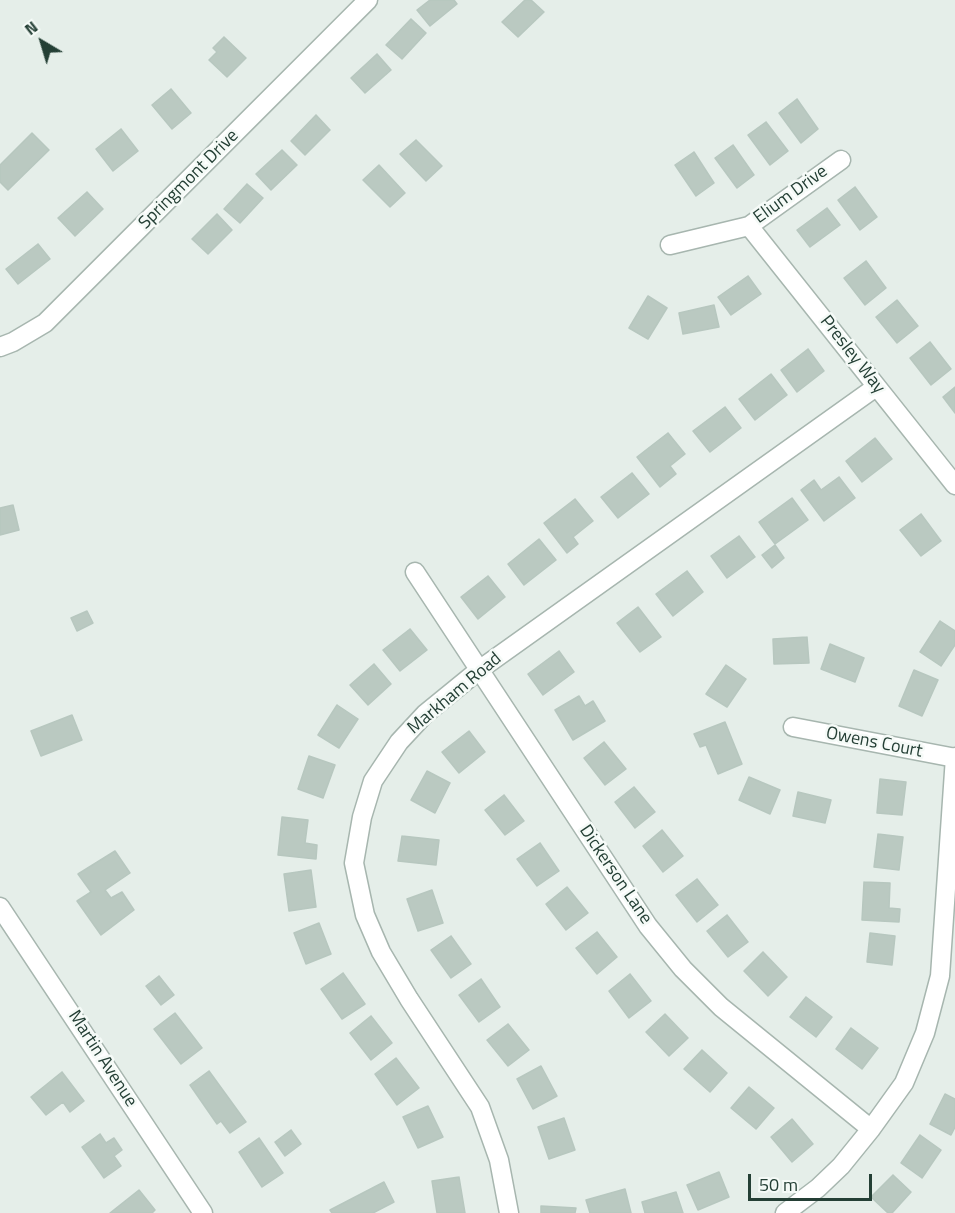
<!DOCTYPE html>
<style>
body{margin:0}
#map{position:relative;width:955px;height:1213px;overflow:hidden;background:#e5eee9;font-family:"Titillium Web",sans-serif}
canvas{display:block}
.north{position:absolute;left:12px;top:12px;width:60px;height:60px;-webkit-text-stroke:4px #f5faf7;paint-order:stroke;rotate:322deg;font-size:16px;font-weight:700;line-height:24px;text-align:center;color:#243f35}
.north::after{content:'';display:block;margin:auto;width:21px;height:27px;background:#243f35;clip-path:polygon(50% 0,100% 100%,50% 72%,0 100%)}
.scale{position:absolute;left:748px;top:1174px;width:124px;height:27px;box-sizing:border-box;border:3px solid #243f35;border-top:0;padding-left:8px;font-size:18px;line-height:21px;white-space:nowrap;color:#243f35;-webkit-text-stroke:4px #f5faf7;paint-order:stroke}
</style>
<div id="map">
<canvas width="955" height="1213"></canvas>
<div class="north">N</div>
<div class="scale">50 m</div>
</div>
<script>
const g = document.querySelector('canvas').getContext('2d');
g.lineJoin = 'round';
function fillPath(path, color) { g.fillStyle = color; g.fill(path, 'evenodd'); }
const poly = rows => new Path2D(rows.map(r => 'M' + r).join(''));
function strokePath(path, color, width, dash) { g.strokeStyle = color; g.lineWidth = width; g.lineCap = dash ? 'butt' : 'round'; g.setLineDash(dash || []); g.stroke(path); }
function drawText(font, color, halo, rows, align = 'center') {
  g.font = font + ' "Titillium Web",sans-serif'; g.lineWidth = 5; g.setLineDash([]); g.textBaseline = 'middle'; g.strokeStyle = halo; g.fillStyle = color; for (const [text, x, y, turn = 0] of rows) {
    g.save(); g.translate(x, y); g.rotate((+turn || 0) * Math.PI / 180); g.textAlign = isNaN(turn) ? turn : align; if (halo) g.strokeText(text, 0, 0); g.fillText(text, 0, 0); g.restore();
  }
}
const building = poly([
 [430,0,454,0,457,4,430,26,417,10,430,0],
 [525,0,531,0,544,12,518,37,502,22,525,0],
 [411,19,426,33,402,59,386,45,411,19],
 [224,37,246,58,227,77,209,60,217,52,213,48,224,37],
 [377,54,391,70,365,93,351,78,377,54],
 [171,89,191,113,172,129,152,105,171,89],
 [797,99,818,129,801,143,779,113,797,99],
 [316,115,330,130,305,155,291,141,316,115],
 [766,122,788,151,770,165,748,135,766,122],
 [121,129,138,151,113,171,96,149,121,129],
 [32,133,49,150,8,190,0,182,0,165,32,133],
 [416,140,442,166,426,181,400,154,416,140],
 [733,145,754,175,737,188,715,158,733,145],
 [282,150,297,165,271,190,256,174,282,150],
 [694,152,714,183,696,196,675,165,694,152],
 [379,165,405,193,390,207,363,180,379,165],
 [247,184,263,198,240,223,224,209,247,184],
 [855,187,877,217,860,230,838,200,855,187],
 [87,192,103,209,75,236,58,218,87,192],
 [827,208,840,225,810,247,797,230,827,208],
 [217,214,232,230,208,254,192,239,217,214],
 [38,244,50,259,18,284,6,269,38,244],
 [866,261,886,288,865,305,844,278,866,261],
 [748,276,761,294,731,315,718,297,748,276],
 [648,296,667,308,648,339,629,328,648,296],
 [897,300,918,326,897,343,876,317,897,300],
 [714,305,719,327,683,334,679,313,714,305],
 [930,342,951,369,931,385,910,358,930,342],
 [808,349,824,371,797,392,781,370,808,349],
 [771,374,787,395,755,420,739,399,771,374],
 [955,387,955,413,943,397,955,387],
 [725,407,741,428,710,452,693,431,725,407],
 [668,433,685,454,670,466,676,474,660,487,637,457,668,433],
 [875,438,892,459,862,482,846,461,875,438],
 [632,473,649,494,618,518,601,497,632,473],
 [839,477,855,498,824,521,801,490,814,480,821,490,839,477],
 [792,498,808,520,775,544,759,522,792,498],
 [575,499,593,521,573,537,578,544,567,553,544,523,575,499],
 [13,505,19,530,0,535,0,508,13,505],
 [921,514,941,541,921,556,900,530,921,514],
 [739,536,755,557,727,578,711,556,739,536],
 [539,539,556,560,524,585,508,564,539,539],
 [775,545,784,558,772,568,762,555,775,545],
 [687,571,703,592,673,616,656,594,687,571],
 [488,576,505,597,478,619,461,597,488,576],
 [638,607,661,637,640,652,617,623,638,607],
 [87,611,93,623,77,631,71,618,87,611],
 [940,621,955,631,955,645,941,666,920,652,940,621],
 [410,629,427,650,400,671,383,650,410,629],
 [807,637,809,663,774,664,773,639,807,637],
 [830,644,864,658,855,682,821,669,830,644],
 [559,651,574,672,543,695,528,674,559,651],
 [374,664,391,684,368,705,350,685,374,664],
 [726,665,746,679,727,707,706,694,726,665],
 [914,670,938,680,922,716,899,706,914,670],
 [579,696,585,706,593,701,605,721,573,740,555,710,579,696],
 [337,705,358,719,339,748,318,735,337,705],
 [72,715,82,740,41,756,31,731,72,715],
 [725,722,742,764,718,774,706,745,700,747,694,734,725,722],
 [469,731,485,752,459,773,442,752,469,731],
 [604,742,626,769,605,785,584,758,604,742],
 [309,756,335,765,323,798,298,789,309,756],
 [427,771,450,783,435,813,411,800,427,771],
 [749,777,780,790,770,814,739,800,749,777],
 [880,779,906,782,902,815,877,813,880,779],
 [634,787,655,812,635,828,615,802,634,787],
 [798,792,831,800,825,823,793,816,798,792],
 [504,795,524,821,505,835,485,810,504,795],
 [282,817,308,820,305,843,317,845,316,859,278,855,282,817],
 [662,830,683,856,663,872,643,846,662,830],
 [878,834,903,837,899,870,874,867,878,834],
 [402,836,439,840,436,865,398,861,402,836],
 [540,843,559,871,537,886,517,859,540,843],
 [115,851,130,873,105,890,111,898,122,892,134,910,101,935,77,901,91,892,78,874,115,851],
 [311,870,316,907,289,911,284,874,311,870],
 [697,879,718,905,697,922,676,895,697,879],
 [864,882,890,883,889,908,900,909,899,922,862,920,864,882],
 [567,887,588,913,566,930,546,904,567,887],
 [432,890,443,923,418,931,407,899,432,890],
 [727,915,748,942,728,957,707,931,727,915],
 [319,923,331,954,306,964,294,933,319,923],
 [597,932,617,957,597,974,576,948,597,932],
 [870,933,895,936,892,965,867,962,870,933],
 [451,936,471,964,451,978,431,950,451,936],
 [763,952,787,977,768,996,744,971,763,952],
 [343,973,365,1004,342,1019,321,989,343,973],
 [630,974,651,1001,629,1018,609,991,630,974],
 [159,976,174,995,161,1005,146,986,159,976],
 [481,979,500,1007,479,1022,459,995,481,979],
 [806,997,832,1017,816,1037,790,1017,806,997],
 [175,1013,202,1048,181,1064,154,1029,175,1013],
 [665,1014,688,1038,669,1056,646,1032,665,1014],
 [371,1016,392,1043,371,1060,350,1033,371,1016],
 [508,1024,529,1050,508,1066,487,1040,508,1024],
 [851,1028,878,1048,862,1069,836,1049,851,1028],
 [702,1050,727,1073,710,1092,684,1069,702,1050],
 [396,1058,419,1088,397,1105,375,1074,396,1058],
 [541,1066,557,1096,533,1109,517,1079,541,1066],
 [209,1071,246,1122,230,1133,221,1121,217,1124,190,1085,209,1071],
 [62,1072,84,1101,70,1112,63,1102,46,1115,31,1097,62,1072],
 [749,1087,774,1108,756,1129,731,1108,749,1087],
 [945,1094,955,1099,955,1127,951,1135,930,1124,945,1094],
 [428,1106,443,1137,418,1148,403,1117,428,1106],
 [564,1118,575,1150,549,1159,538,1127,564,1118],
 [792,1119,813,1144,792,1162,771,1137,792,1119],
 [291,1130,301,1144,285,1156,275,1142,291,1130],
 [100,1134,106,1143,114,1138,122,1150,114,1156,121,1166,104,1178,82,1147,100,1134],
 [920,1135,941,1150,922,1178,901,1163,920,1135],
 [259,1138,283,1173,262,1187,239,1152,259,1138],
 [719,1172,729,1197,698,1210,687,1185,719,1172],
 [893,1175,911,1192,892,1213,888,1213,871,1197,893,1175],
 [459,1177,465,1213,437,1213,432,1181,459,1177],
 [384,1182,394,1202,373,1213,332,1213,330,1210,384,1182],
 [625,1189,631,1213,590,1213,586,1200,625,1189],
 [139,1190,155,1210,152,1213,110,1213,139,1190],
 [676,1192,683,1213,645,1213,642,1202,676,1192],
 [541,1206,576,1208,575,1213,541,1213,541,1206]
]);
fillPath(building, '#bac9c1');
strokePath(building, '#b7c7bf', 1.5);
const minor = poly([
 [749,226,955,485],
 [670,245,749,226,841,160],
 [0,347,13,342,45,323,368,0],
 [415,572,648,926,683,969,721,1007,871,1129],
 [793,727,955,758],
 [0,907,203,1213],
 [509,1213,499,1160,480,1107,409,999,381,952,365,915,354,863,362,817,373,781,399,742,425,714,479,670,876,387],
 [785,1213,818,1188,841,1166,871,1129,904,1083,925,1033,940,976,955,757]
]);
strokePath(minor, '#a7b6af', 21);
strokePath(minor, '#fff', 18);
drawText('18px', '#243f35', '#f5faf7', [
 ["Springmont Drive",189,180,-45],
 ["Elium Drive",791,195,-36],
 ["Presley Way",852,355,52],
 ["Markham Road",455,694,-40],
 ["Owens Court",874,743,11],
 ["Dickerson Lane",615,875,56],
 ["Martin Avenue",102,1059,57]
]);
</script>
